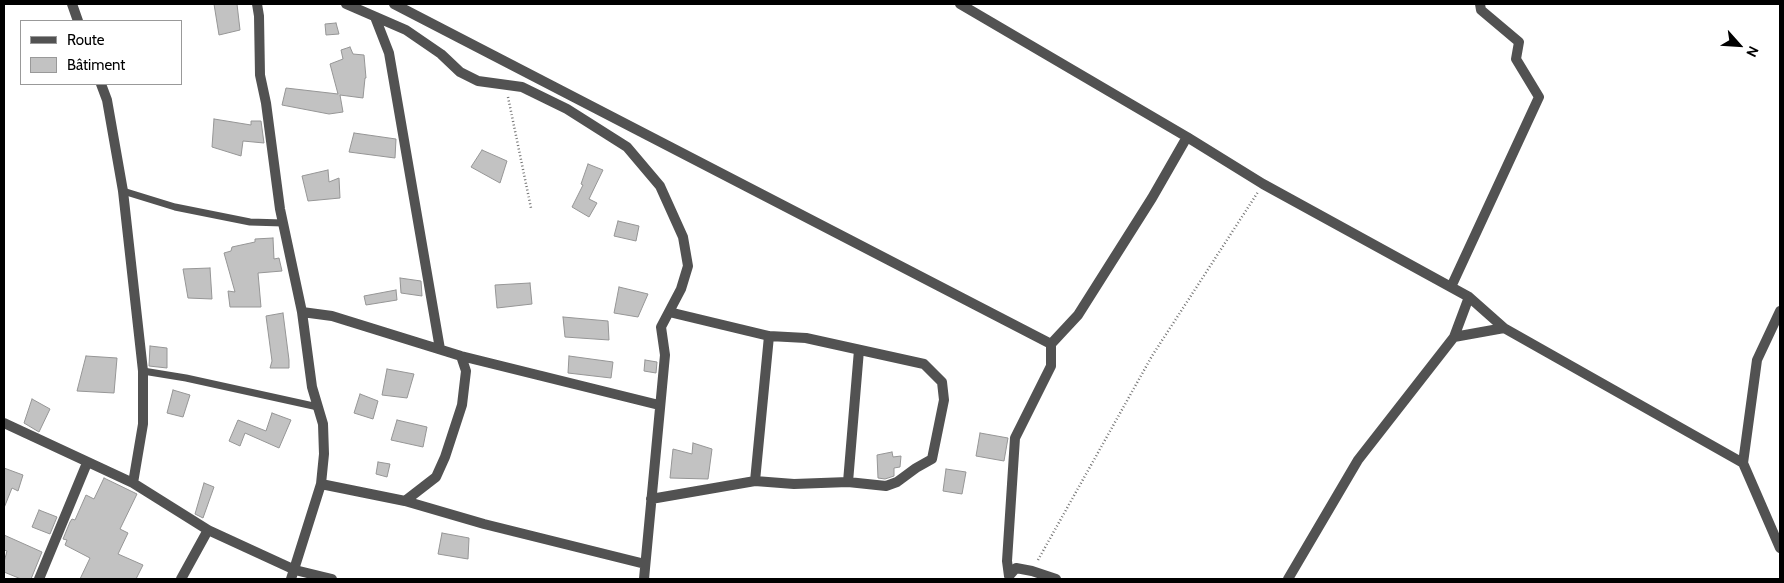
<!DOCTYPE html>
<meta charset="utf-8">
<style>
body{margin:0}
#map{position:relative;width:1784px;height:583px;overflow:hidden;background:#fff;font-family:Cabin,sans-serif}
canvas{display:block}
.frame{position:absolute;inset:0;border:5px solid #000;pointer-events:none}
.legend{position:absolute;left:20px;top:20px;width:162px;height:65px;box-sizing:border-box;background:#fff;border:1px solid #999;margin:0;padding:6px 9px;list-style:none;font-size:15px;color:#000}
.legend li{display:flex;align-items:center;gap:10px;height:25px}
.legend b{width:25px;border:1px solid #999}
.north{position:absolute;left:1714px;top:20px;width:50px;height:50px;-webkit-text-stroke:4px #fff;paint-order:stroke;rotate:116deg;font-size:14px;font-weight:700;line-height:20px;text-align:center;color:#000}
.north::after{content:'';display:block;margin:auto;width:18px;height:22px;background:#000;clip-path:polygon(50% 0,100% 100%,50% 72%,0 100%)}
</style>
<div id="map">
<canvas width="1784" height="583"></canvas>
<div class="frame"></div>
<ul class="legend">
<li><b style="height:6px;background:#525252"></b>Route</li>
<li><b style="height:14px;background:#c2c2c2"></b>Bâtiment</li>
</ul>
<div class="north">N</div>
</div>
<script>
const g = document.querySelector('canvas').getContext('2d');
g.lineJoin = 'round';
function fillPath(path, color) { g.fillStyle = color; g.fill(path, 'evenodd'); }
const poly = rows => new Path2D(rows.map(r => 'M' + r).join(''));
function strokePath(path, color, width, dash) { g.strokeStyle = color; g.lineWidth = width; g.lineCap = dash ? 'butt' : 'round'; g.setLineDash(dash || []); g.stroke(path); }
const building = poly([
 [214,4,237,4,240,30,219,35,214,4],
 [336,23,339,34,326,35,325,24,336,23],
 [350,47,353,54,364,55,366,78,365,78,363,98,340,95,343,112,329,114,282,105,286,88,338,94,330,64,343,59,341,50,350,47],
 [214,119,251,125,251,121,261,121,264,143,243,141,241,156,212,147,214,119],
 [354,133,396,139,395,158,349,152,354,133],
 [482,150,507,161,500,183,471,167,482,150],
 [588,164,603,170,589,199,597,203,589,217,572,207,583,185,581,184,588,164],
 [328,170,329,182,339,178,340,198,308,201,302,176,328,170],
 [618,221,639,226,636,241,614,236,618,221],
 [273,238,274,259,279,258,282,271,258,273,261,307,230,307,228,291,235,292,224,253,231,251,232,247,255,242,255,239,273,238],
 [210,268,212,299,188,298,183,269,210,268],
 [400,278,421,281,422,296,401,293,400,278],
 [530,283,532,304,497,308,495,285,530,283],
 [619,287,648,294,638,317,614,313,619,287],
 [396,290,397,300,366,305,364,296,396,290],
 [283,313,289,360,289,368,270,368,272,361,266,316,283,313],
 [563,317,608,321,609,340,565,337,563,317],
 [150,346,167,348,167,368,149,366,150,346],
 [86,356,117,358,114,393,77,391,86,356],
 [569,356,613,362,611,378,568,373,569,356],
 [645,360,657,362,656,373,644,371,645,360],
 [387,369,414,374,407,398,382,395,387,369],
 [173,390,190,395,183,417,167,413,173,390],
 [360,394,378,401,373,419,354,413,360,394],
 [32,399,50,409,39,432,24,423,32,399],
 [272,413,291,420,279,448,245,433,240,446,229,441,238,420,266,431,272,413],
 [397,420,427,427,423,447,391,440,397,420],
 [980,433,1008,438,1004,461,976,456,980,433],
 [693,443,712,449,708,479,670,478,673,449,692,454,693,443],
 [892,452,893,457,901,456,900,467,894,468,894,476,885,479,878,478,877,455,892,452],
 [378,462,390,464,387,477,376,474,378,462],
 [4,468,23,475,18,491,12,488,4,508,4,468],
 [946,469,966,472,962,494,943,491,946,469],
 [104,478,137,494,120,529,128,533,118,554,143,565,136,579,80,579,90,558,65,545,67,540,63,539,70,522,72,519,75,520,86,495,94,499,104,478],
 [204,483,214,487,203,518,195,514,204,483],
 [39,510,57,517,50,534,32,527,39,510],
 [442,533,469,538,468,559,438,554,442,533],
 [4,535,42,552,31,579,21,579,4,572,4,562,7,551,4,550,4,535]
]);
fillPath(building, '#c2c2c2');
strokePath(building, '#969696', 1);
strokePath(poly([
 [508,97,531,208],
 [1038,560,1152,356,1258,192]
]), '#747474', 2.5, [1, 2.5]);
strokePath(poly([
 [123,191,175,207,250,222,283,223],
 [143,371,186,378,318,407]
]), '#525252', 7);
strokePath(poly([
 [72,4,78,21],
 [257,4,259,16,260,75,266,103,280,209,302,312,312,387,323,424,324,454,321,484,291,579],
 [346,4,406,30,441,54,460,72,478,81,522,87,567,109,627,147,660,186,683,237,688,266,681,289,661,327,665,355,644,579],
 [394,4,1051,344,1051,366,1015,438,1007,561,1009,576,1016,568,1032,571,1056,579],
 [960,4,1187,137,1263,184,1469,297,1504,328,1743,463,1780,548],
 [375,17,389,53,440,349],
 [101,84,107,100,123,191,143,371,143,424,133,483],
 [1451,287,1539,97,1516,59,1519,42,1481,10,1480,4],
 [302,312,332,316,461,356,659,405],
 [1454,337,1504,328],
 [1051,344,1078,315,1152,198,1187,137],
 [4,423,133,483,208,530,295,570,332,579],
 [1743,463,1757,360,1780,311],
 [755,481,769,336],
 [848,482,859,350],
 [321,484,405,501,484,524,645,564],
 [651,499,755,481,794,484,848,482,886,486,897,482,916,468,932,459,944,400,942,382,924,364,806,338,769,336,669,312],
 [405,501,436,477,445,457,462,405,466,371,461,356],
 [39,579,87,463],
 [181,579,208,530],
 [1288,579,1358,460,1454,337,1469,297]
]), '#525252', 10);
</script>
